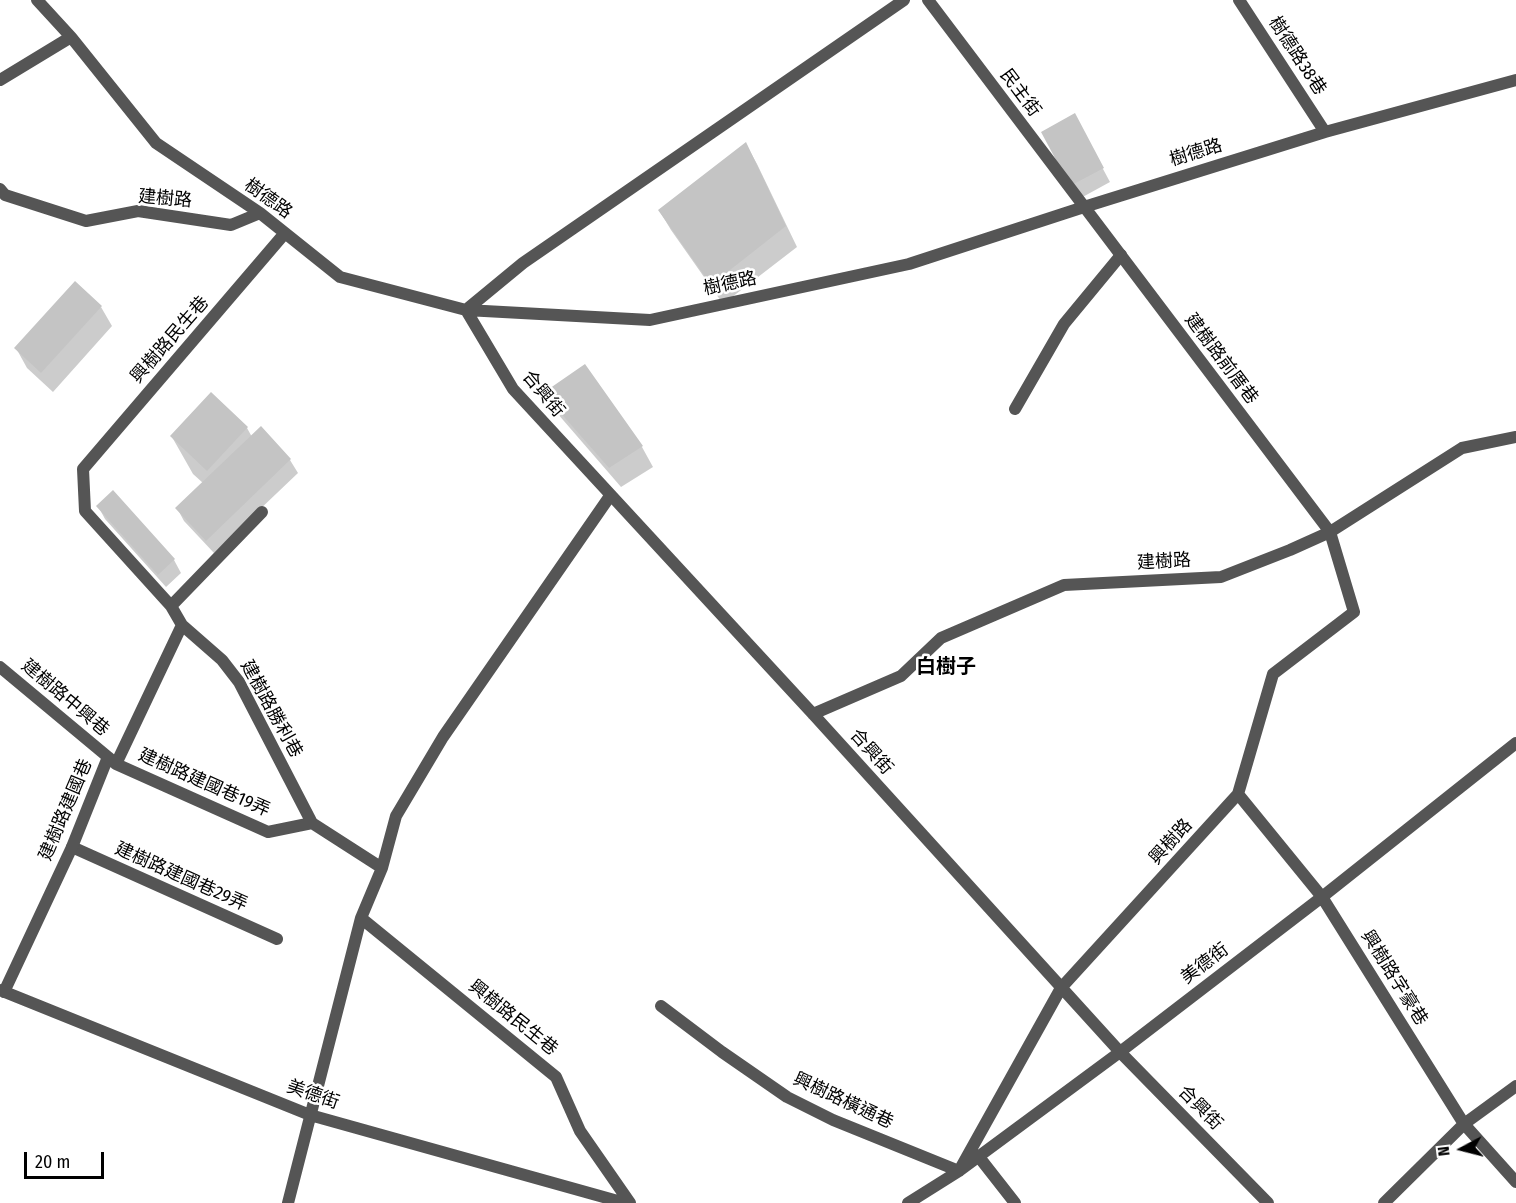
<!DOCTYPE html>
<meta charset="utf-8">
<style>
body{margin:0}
#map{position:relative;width:1516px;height:1203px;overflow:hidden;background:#fff;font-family:"Fira Sans Condensed",sans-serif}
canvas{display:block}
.north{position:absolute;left:1432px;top:1119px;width:60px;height:60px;-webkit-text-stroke:4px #fff;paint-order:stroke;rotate:263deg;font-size:16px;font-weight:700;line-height:24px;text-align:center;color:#000}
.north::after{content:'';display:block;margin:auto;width:21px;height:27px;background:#000;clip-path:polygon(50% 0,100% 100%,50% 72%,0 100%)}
.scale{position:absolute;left:24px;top:1152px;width:80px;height:27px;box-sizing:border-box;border:3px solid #000;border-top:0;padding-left:8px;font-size:18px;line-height:21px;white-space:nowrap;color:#000;-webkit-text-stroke:4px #fff;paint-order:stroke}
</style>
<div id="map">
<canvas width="1516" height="1203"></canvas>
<div class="north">N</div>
<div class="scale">20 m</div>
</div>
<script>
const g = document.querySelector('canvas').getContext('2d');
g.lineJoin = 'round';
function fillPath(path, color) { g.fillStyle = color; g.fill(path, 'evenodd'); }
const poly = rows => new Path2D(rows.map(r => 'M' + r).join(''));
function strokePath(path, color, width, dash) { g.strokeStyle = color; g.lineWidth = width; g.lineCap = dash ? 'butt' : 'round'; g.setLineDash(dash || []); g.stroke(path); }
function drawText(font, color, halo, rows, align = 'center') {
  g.font = font + ' "Fira Sans Condensed","Noto Sans TC",sans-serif'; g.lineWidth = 5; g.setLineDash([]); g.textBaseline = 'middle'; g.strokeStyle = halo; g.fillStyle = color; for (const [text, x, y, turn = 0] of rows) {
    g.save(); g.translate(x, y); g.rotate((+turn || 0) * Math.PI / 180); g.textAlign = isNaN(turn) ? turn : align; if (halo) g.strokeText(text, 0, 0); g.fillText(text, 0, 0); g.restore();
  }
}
fillPath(poly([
 [1081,128,1110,182,1079,199,1072,186],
 [746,144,757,164,797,247,723,304,671,230,659,210],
 [101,307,112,326,53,392,27,368,16,348],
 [585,366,642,447,653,467,621,487,557,413,545,393],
 [247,428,252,437,261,429,290,460,298,473,214,553,184,521,177,508,203,483,193,474,172,437],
 [113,492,174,560,181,573,166,587,105,519,98,506]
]), '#0003');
fillPath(poly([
 [1075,113,1104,168,1070,186,1041,132],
 [746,142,786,226,711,285,658,210],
 [75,281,102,306,41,373,14,348],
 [585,364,643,446,609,468,543,393],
 [211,392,248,427,207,471,170,436],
 [261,426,291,459,206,541,175,508],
 [113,490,175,559,158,575,96,506]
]), '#c4c4c4');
strokePath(poly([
 [1015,409,1064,324,1121,255],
 [72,847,277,939],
 [979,1157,1015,1203]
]), '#555', 12);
strokePath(poly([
 [37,0,71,37,156,143,260,213,340,277,466,310,650,320,909,264,1084,207,1325,132,1516,80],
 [904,0,523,263,466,310,513,389,813,714,1120,1052,1268,1203],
 [1239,0,1325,132],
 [0,80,71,37],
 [0,189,5,195,86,221,138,211,231,225,260,213],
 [285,233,83,469,85,511,171,606,182,625,222,660,239,682,312,823,382,868],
 [171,606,262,512],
 [0,667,108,757],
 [813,714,901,676,941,638,1064,585,1221,577,1290,550,1330,532,1462,448,1516,437],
 [116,764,268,832,312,823],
 [1238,794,1322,897,1464,1124,1516,1182],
 [361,918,556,1077,580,1131,630,1203],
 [0,990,310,1115,625,1203],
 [4,992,72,847,108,757,116,764,182,625],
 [661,1006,722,1052,787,1097,833,1120,959,1171,1061,988,1238,794,1273,674,1354,612,1330,532,928,0],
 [288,1203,361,918,382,868,396,816,443,737,610,496],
 [908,1203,959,1171,1120,1052,1322,897,1516,743],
 [1384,1203,1464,1124,1516,1086]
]), '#555', 12);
drawText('18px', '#000', '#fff', [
 ["樹德路38巷",1297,56,57],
 ["民主街",1020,93,53],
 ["樹德路",1196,153,-17],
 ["建樹路",165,199,5],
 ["樹德路",268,199,36],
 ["樹德路",730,284,-12],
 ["興樹路民生巷",170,340,-49],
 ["建樹路前厝巷",1221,359,53],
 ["合興街",543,394,50],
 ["建樹路",1164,562,-3],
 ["建樹路中興巷",65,698,40],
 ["建樹路勝利巷",271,709,61],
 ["合興街",871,752,48],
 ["建樹路建國巷19弄",204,783,24],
 ["建樹路建國巷",66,810,-67],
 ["興樹路",1171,842,-48],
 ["建樹路建國巷29弄",181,877,24],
 ["美德街",1205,964,-37],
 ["興樹路字豪巷",1394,978,58],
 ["興樹路民生巷",513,1018,39],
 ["美德街",313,1095,19],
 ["興樹路橫通巷",843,1101,25],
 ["合興街",1200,1108,45]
]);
drawText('bold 20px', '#000', '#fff', [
 ["白樹子",946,667]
]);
</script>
